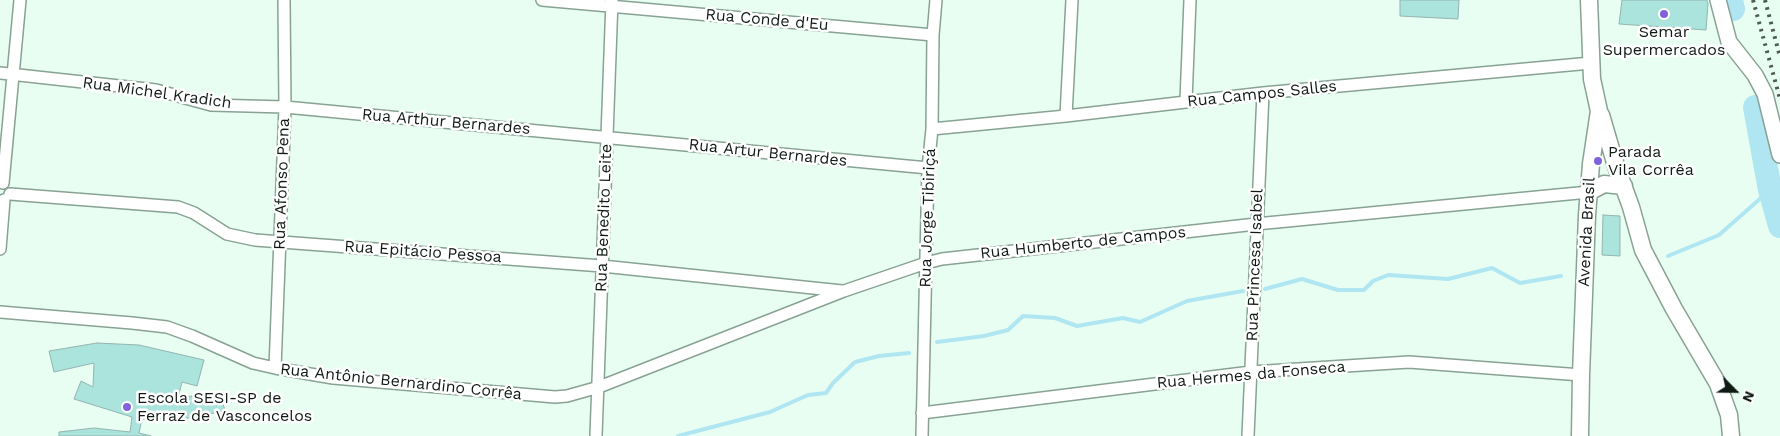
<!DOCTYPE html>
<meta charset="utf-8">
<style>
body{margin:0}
#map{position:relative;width:1780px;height:436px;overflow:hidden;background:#e8fef2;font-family:"Work Sans",sans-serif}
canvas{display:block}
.north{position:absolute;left:1710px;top:366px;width:50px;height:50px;-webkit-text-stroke:4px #fff;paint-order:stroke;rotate:113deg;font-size:14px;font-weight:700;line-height:20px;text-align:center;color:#101a15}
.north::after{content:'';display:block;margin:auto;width:18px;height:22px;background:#101a15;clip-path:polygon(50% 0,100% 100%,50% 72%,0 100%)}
</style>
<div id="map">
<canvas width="1780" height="436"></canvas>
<div class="north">N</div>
</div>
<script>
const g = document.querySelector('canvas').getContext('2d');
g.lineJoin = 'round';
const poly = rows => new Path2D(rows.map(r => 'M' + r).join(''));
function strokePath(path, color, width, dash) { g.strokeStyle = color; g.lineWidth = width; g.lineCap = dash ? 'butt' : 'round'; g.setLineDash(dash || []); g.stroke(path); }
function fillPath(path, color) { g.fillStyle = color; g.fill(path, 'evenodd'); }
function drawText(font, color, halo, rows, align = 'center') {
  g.font = font + ' "Work Sans",sans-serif'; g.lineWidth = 5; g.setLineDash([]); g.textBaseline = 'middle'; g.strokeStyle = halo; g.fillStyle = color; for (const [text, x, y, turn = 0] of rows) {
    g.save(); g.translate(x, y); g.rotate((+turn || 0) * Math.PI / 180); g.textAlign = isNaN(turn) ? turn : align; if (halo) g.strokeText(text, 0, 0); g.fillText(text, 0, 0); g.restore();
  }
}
strokePath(poly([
 [1668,256,1719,235,1770,190],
 [1265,289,1302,279,1338,290,1364,290,1373,281,1388,275,1448,279,1492,268,1520,283,1561,276],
 [937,342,984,336,1008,330,1023,316,1055,318,1077,326,1123,318,1140,322,1187,301,1243,291],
 [678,436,770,412,808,395,826,393,833,383,855,362,879,356,909,353]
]), '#afe6f2', 4);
strokePath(poly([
 [1731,0,1733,9],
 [1755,107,1770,190,1780,226]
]), '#afe6f2', 24);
const building = poly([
 [1400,0,1459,0,1458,19,1400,16,1400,0],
 [1622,0,1707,0,1708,4,1706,30,1619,24,1622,0],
 [1603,215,1620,216,1620,256,1602,255,1603,215],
 [97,343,139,345,204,360,197,386,182,382,178,398,220,392,225,411,183,419,142,419,139,433,151,436,59,436,59,432,94,428,130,432,132,417,74,399,81,381,93,387,94,363,54,372,49,351,97,343]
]);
fillPath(building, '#abe3dd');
strokePath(building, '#94b4b0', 1);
const minor = poly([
 [542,0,933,35],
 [0,73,156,90,211,105,285,107,928,168],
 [1186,101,1190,0],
 [1066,116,1072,0],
 [932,129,1066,116,1263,93,1591,63],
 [3,183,20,0],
 [10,194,178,207,194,213,227,234,255,240,602,266,842,291],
 [0,249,4,200],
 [0,312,132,323,167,327,192,336,253,363,275,368,333,378,555,397,567,396,599,387,844,291,926,263,942,259,1256,224,1589,192],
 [275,368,285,107,284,0],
 [922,413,1251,372,1409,362,1581,375],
 [596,436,612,0],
 [922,436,928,168,932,129,933,35,936,0],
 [1248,436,1263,93]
]);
const tertiary = poly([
 [1718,0,1729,42,1755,75,1765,94,1780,155]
]);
const secondary = poly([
 [1601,115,1616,166,1631,207,1643,250,1674,309,1718,384,1729,415,1731,436],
 [1589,192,1604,184,1624,186],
 [1580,436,1581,375,1587,215,1591,164,1599,111,1592,79,1589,0]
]);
strokePath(minor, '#88a294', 14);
strokePath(tertiary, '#88a294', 18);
strokePath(secondary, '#88a294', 19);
strokePath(minor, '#fff', 11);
strokePath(tertiary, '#fff', 15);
strokePath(secondary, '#fff', 16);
strokePath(poly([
 [1753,0,1780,99],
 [1765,0,1780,57]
]), '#4d5b54', 4, [2.5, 5]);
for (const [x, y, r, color] of [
 [1664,14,5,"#8162dd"],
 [1598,161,5,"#8162dd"],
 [127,407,5,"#8162dd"]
]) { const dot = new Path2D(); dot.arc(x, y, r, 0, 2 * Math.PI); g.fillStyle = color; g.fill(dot); strokePath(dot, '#fff', 2); }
drawText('16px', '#101a15', '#fff', [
 ["Rua Conde d'Eu",767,20,5],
 ["Rua Michel Kradich",157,93,8],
 ["Rua Campos Salles",1262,94,-6],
 ["Rua Arthur Bernardes",446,122,5],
 ["Rua Artur Bernardes",768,153,6],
 ["Rua Afonso Pena",282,184,-88],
 ["Rua Benedito Leite",604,218,-88],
 ["Rua Jorge Tibiriçá",928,218,-88],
 ["Avenida Brasil",1587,232,-87],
 ["Rua Humberto de Campos",1083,243,-6],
 ["Rua Epitácio Pessoa",423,252,4],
 ["Rua Princesa Isabel",1255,265,-88],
 ["Rua Hermes da Fonseca",1251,375,-5],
 ["Rua Antônio Bernardino Corrêa",401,382,6]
]);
drawText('16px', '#101a15', '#fff', [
 ["Semar",1664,32,"center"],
 ["Supermercados",1664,50,"center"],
 ["Parada",1608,152],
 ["Vila Corrêa",1608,170],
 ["Escola SESI-SP de",137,398],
 ["Ferraz de Vasconcelos",137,416]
], 'left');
</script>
